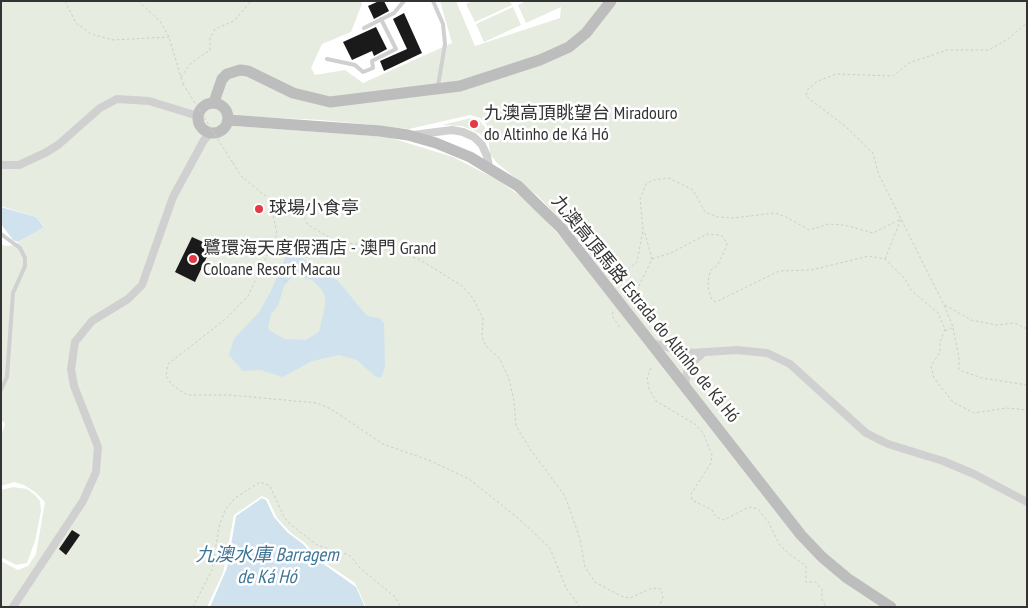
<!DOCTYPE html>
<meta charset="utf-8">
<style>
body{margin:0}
#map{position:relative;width:1028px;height:608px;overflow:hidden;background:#fff;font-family:"PT Sans Narrow",sans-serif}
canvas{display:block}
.frame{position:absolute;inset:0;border:2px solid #333;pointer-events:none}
</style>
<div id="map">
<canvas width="1028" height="608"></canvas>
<div class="frame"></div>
</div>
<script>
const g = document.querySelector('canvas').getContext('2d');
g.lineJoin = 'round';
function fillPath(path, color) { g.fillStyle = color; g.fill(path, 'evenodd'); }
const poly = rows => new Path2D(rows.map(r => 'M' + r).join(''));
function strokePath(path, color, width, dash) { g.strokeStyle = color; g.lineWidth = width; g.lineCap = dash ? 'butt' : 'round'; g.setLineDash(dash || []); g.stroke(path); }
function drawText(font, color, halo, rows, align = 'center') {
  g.font = font + ' "PT Sans Narrow","Noto Sans SC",sans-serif'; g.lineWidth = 5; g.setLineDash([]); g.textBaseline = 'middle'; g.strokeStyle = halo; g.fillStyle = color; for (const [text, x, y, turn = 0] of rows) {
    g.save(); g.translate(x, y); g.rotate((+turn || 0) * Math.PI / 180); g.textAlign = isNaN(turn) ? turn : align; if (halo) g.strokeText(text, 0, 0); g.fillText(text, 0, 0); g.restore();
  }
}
fillPath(poly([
 [1,1,361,1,362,4,351,32,322,44,311,68,315,75,345,70,363,83,452,43,440,1,456,1,475,46,560,18,561,7,526,23,518,5,526,1,1027,1,1027,607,366,607,355,583,318,558,305,543,291,533,277,518,268,499,262,496,234,515,223,573,207,607,1,607,1,561,18,570,28,566,36,554,45,502,35,492,24,485,14,482,1,486,1,436,5,424,1,419,1,244,5,246,14,245,44,226,36,217,1,206],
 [470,115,480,118,487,125,490,154,497,163,539,197,564,224,619,302,530,203,498,180,453,157,388,137,235,126,237,116,321,120,409,129],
 [472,1,510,1,512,5,475,22,466,4],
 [513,7,521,25,484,42,476,24],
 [471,118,478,119,485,127,488,143,480,134,472,130,462,126,442,125],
 [13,487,27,489,35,495,40,501,41,511,35,541,27,563,16,565,1,557,1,490]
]), '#e6ecdf');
fillPath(poly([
 [1,207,36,217,44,227,18,242,13,240,1,224],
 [291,254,300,257,338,281,367,316,379,318,384,323,385,367,381,378,375,376,357,360,339,355,312,361,283,377,260,370,243,371,229,355,234,339,259,312,270,293,285,258],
 [294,275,312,280,322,290,325,297,325,306,319,332,306,340,285,339,270,331,268,327,271,314,278,306,284,286],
 [262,498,266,500,274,517,287,532,303,544,315,558,356,587,365,607,210,607,227,568,236,516]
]), '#cfe2ee');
fillPath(poly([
 [379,1,384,1,389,11,374,19,368,6],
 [404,13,422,53,384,71,380,61,407,49,393,19],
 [376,27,387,49,374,56,372,51,352,60,343,42],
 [192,237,212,246,195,282,175,272],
 [72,530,80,535,66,555,59,549]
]), '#1a1a1a');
strokePath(poly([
 [65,1,76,23,91,34,113,40,169,37],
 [138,1,160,21,169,37,183,84],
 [181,77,191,63,210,50,210,38,215,29,234,21,251,1],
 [233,163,241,176,278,206],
 [652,259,671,253,707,234,721,235,727,243,726,248,717,266,711,270,709,276,708,288,712,300,716,302,779,271,811,270,869,256,885,259,905,279,911,290,938,313,945,329,940,342,940,352,931,366,934,378,953,402,974,413,1007,408,1027,410],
 [885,259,901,219],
 [263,267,287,282],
 [630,298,635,294,652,259,644,230],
 [945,305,971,320,996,325,1015,323,1027,329],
 [613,312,612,316,621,329],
 [648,322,648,310,621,275,637,262,643,230,640,199,646,184,653,180,669,178,693,190,705,212,718,217,733,218,775,213,786,217,809,230,829,224,844,225,873,233,901,219],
 [953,328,959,358,959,370,982,378,1027,385],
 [945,330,949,330,953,327,944,305,878,173,873,153,846,127,806,96,808,89,818,81,836,74,893,76,909,63,947,50,989,50,1008,39,1027,23],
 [651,368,647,378,649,389,656,401,695,424,703,433,712,455,711,463,691,494,692,500,712,510,716,517,724,520,749,507,758,509,769,523,779,544,789,554,806,566,806,582,815,582,822,589,822,600,826,607],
 [193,607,212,570,219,527,225,510,235,498,260,482,270,486,284,517,290,524,317,545,349,555,361,569,394,596,401,607],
 [580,607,566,588,550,548,519,519,469,479,431,461,383,444,331,409,317,403,229,395,187,395,172,385,166,376,168,364,227,318,248,296,277,234,272,210,284,203,292,204,301,209,308,225,337,242,375,246,419,259,462,286,472,297,483,318,482,337,486,346,500,359,509,379,514,401,516,426,530,449,565,496,580,539,585,567,595,582,621,596,630,598,652,588,661,589,663,597,659,607]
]), '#cdcdcd', 1, [2.5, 2.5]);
strokePath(poly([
 [433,1,443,24,445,44,438,86],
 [364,28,394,13,404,1],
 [327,59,355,65,363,72,373,68,372,61,396,49,381,19],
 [1,234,20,248,25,258,25,266,13,293,7,377,1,390]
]), '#d0d0d0', 4);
strokePath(poly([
 [413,135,452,130,463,132,474,137,482,145,487,156,489,167],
 [1,165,19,165,45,153,58,145,100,108,117,99,149,101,198,116],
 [651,343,692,353,737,350,767,353,790,364,866,433,888,444,943,461,974,474,1027,502],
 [685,386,687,372,694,361,704,352],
 [13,607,83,501,96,472,98,447,74,386,71,369,75,342,92,321,128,299,142,285,173,197,204,140,211,133]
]), '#d0d0d0', 8);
strokePath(poly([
 [214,102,222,79,227,74,240,70,248,71,293,93,330,102,460,86,540,60,569,47,586,33,611,1],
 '198 118a15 15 0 1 1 30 0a15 15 0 1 1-30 0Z',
 [228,120,380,131,408,135,436,143,470,157,518,186,561,228,801,535,822,557,847,578,891,607]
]), '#bdbdbd', 11);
strokePath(poly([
 [183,84,233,163]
]), '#cdcdcd', 1, [2.5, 2.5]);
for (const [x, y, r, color] of [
 [474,124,5,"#e63946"],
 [259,209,5,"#e63946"],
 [193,259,5,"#e63946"]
]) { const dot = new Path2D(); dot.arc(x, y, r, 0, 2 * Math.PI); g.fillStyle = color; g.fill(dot); strokePath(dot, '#fff', 2); }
drawText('18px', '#333', '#fff', [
 ["九澳高頂眺望台 Miradouro",484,114],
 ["do Altinho de Ká Hó",484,135],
 ["球場小食亭",269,209],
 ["鷺環海天度假酒店 - 澳門 Grand",203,249],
 ["Coloane Resort Macau",203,270]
], 'left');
drawText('18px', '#333', '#fff', [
 ["九澳高頂馬路 Estrada do Altinho de Ká Hó",645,309,51]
]);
drawText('italic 19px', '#3f7597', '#fff', [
 ["九澳水庫 Barragem",267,556],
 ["de Ká Hó",267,578]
]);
</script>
